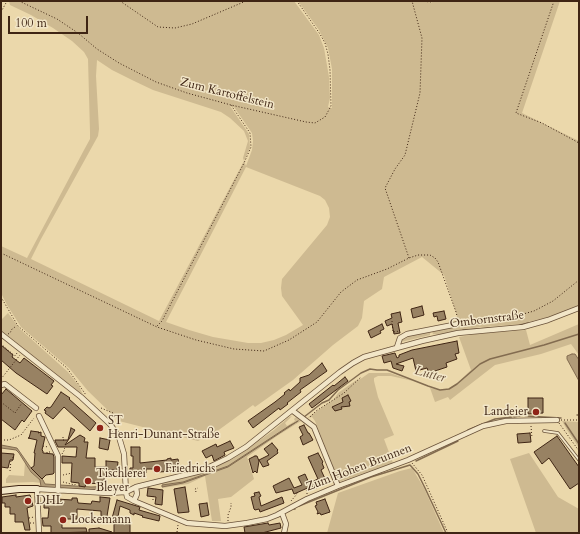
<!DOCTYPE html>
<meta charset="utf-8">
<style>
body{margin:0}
#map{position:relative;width:580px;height:534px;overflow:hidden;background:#ebd8ab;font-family:Cardo,serif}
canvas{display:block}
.frame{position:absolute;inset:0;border:2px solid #3f2514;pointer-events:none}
.scale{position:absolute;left:8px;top:16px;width:80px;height:18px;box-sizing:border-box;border:2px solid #3f2514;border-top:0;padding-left:5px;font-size:12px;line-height:14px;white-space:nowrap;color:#3f2514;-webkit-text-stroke:3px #f2e6c8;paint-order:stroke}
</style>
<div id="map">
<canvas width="580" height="534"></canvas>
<div class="frame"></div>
<div class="scale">100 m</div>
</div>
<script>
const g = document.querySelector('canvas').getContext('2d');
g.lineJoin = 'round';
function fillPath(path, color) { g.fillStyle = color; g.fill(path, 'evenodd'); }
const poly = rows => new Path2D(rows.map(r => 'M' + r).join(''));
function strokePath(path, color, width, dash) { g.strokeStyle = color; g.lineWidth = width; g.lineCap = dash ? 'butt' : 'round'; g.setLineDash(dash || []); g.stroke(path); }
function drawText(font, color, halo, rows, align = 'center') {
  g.font = font + ' Cardo,serif'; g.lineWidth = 3; g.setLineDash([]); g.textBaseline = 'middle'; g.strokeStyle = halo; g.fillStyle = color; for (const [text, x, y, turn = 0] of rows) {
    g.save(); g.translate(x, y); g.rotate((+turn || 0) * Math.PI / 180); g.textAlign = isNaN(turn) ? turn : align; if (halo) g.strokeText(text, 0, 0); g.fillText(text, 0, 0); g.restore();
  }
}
fillPath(poly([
 [9,1,294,1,319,35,324,48,329,77,330,98,328,107,332,108,332,69,328,48,319,30,298,1,429,1,430,3,435,1,560,1,522,113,579,141,579,305,563,313,521,324,472,328,440,335,433,334,432,332,430,333,430,335,401,342,401,339,409,335,459,322,444,275,422,257,384,277,382,289,364,301,362,318,358,326,333,345,293,380,255,407,253,405,216,432,198,441,119,421,88,391,69,368,21,327,7,305,1,293,1,246,27,258,84,150,90,139,90,132,88,59,84,52,72,41,53,28,31,15,10,5],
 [97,60,112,70,132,80,153,90,221,112,230,118,244,131,248,141,243,158,244,161,159,321,31,259,41,239,98,136,99,129,96,76],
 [230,106,234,107,252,133,253,141,252,150,246,166,244,161,250,148,249,134],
 [246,167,320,196,325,200,329,208,330,217,327,225,282,279,281,288,282,296,303,325,286,335,274,340,261,343,248,343,213,337,189,330,166,322],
 [8,313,20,329,68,372,79,386,83,395,1,331,1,320],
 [579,324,579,355,571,344,541,354,495,365,450,400,448,397,435,402,430,388,440,390,446,390,457,383,471,370,459,337,476,334,526,330,530,345],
 [369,373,390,373,413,381,391,376,378,376,374,378,374,381,378,397,394,435,384,439,393,463,339,482,315,421,312,417,307,418,334,399,338,393,355,381,362,378],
 [292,416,285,423,287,426,295,421,294,419,296,417,301,421,277,436,247,457,254,479,231,497,218,499,221,521,212,521,205,476,188,484,162,488,162,483,189,477,228,460,259,439,260,440,274,430,289,417],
 [562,421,579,422,579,448,567,430],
 [529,453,558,497,579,509,579,533,536,533,510,459],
 [25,462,31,472,40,480,41,483,33,482,6,483,6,479,9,475,24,476],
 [412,468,424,488,444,533,327,533,338,493,400,471]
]), '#ceba91');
const water = poly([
 [572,354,575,354,579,360,579,381,567,359,567,356,572,354],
 [298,421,228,467,183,483,162,487,162,485,183,482,228,466,289,426,298,421],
 [1,445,17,448,31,468,43,480,45,484,91,487,115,486,115,488,89,490,41,487,40,480,31,472,19,453,16,450,1,448,1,445]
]);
fillPath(water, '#b19b78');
strokePath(water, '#836c50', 1);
strokePath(poly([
 [520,325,528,323],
 [463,330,491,328],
 [577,415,579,415],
 [304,417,322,403,329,400,338,390,361,373,370,369,377,370,387,370,428,386,440,390,449,389,457,384,480,364,490,359,544,345,579,334],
 [514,417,524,415,526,416,561,418],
 [565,423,579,444],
 [468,430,495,419,512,417],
 [416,461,458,441],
 [299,506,371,477,410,465,418,474,425,488,446,533],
 [294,509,295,509]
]), '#836c50', 1.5);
const building = poly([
 [422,306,424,315,413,318,411,309,422,306],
 [444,311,446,319,438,321,437,316,434,317,433,313,444,311],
 [400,312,402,322,398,323,400,333,394,334,392,324,387,326,385,321,392,318,391,314,400,312],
 [382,324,384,329,380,331,381,333,371,338,368,331,382,324],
 [457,341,459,353,455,354,457,359,446,363,447,367,429,373,427,368,416,371,413,358,396,364,404,366,402,371,393,368,391,361,384,363,382,356,395,353,397,358,399,357,399,355,412,350,457,341],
 [1,345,13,355,12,357,20,363,24,358,54,381,51,385,53,386,47,394,16,373,1,360,1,345],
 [322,363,327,371,300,390,301,392,287,403,288,404,280,410,279,408,253,428,248,421,275,402,285,394,284,393,289,389,290,391,300,382,300,378,309,375,322,363],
 [345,377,348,381,312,408,309,404,333,385,334,386,345,377],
 [6,389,32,411,24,422,22,420,15,430,1,419,1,395,6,389],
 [61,392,70,398,69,399,96,423,90,431,64,407,53,419,45,413,46,411,44,410,47,407,49,408,51,407,61,392],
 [348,395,351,401,349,402,350,406,341,407,342,409,335,411,332,407,343,402,342,398,348,395],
 [528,398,543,398,543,413,528,414,528,398],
 [304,425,308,433,309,433,313,440,303,445,300,437,303,435,299,427,304,425],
 [71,428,75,430,65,445,80,435,85,438,84,442,88,442,86,458,95,458,95,467,105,467,104,484,86,483,85,487,79,486,79,483,71,482,72,463,62,463,62,456,76,457,77,447,58,447,55,441,55,440,68,440,71,428],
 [31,431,39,432,38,433,41,432,41,436,45,437,42,450,43,451,43,453,53,454,54,457,54,473,53,474,46,475,42,479,31,468,34,466,35,453,34,453,37,440,28,438,29,438,31,431],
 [530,433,531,442,518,443,517,434,530,433],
 [557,436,579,467,579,483,570,489,549,458,542,464,534,452,557,436],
 [100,438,110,440,108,450,99,448,100,438],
 [230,441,234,448,224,452,225,455,214,461,212,455,206,458,202,451,216,444,217,447,230,441],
 [272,443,278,450,277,451,278,453,267,461,269,465,263,467,259,460,269,455,264,449,272,443],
 [131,447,140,447,140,463,167,460,167,459,171,458,171,460,178,459,179,464,175,465,176,471,158,472,155,472,154,469,146,469,146,473,130,474,130,468,133,468,133,456,131,456,131,447],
 [1,453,14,454,13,460,10,460,8,468,1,467,1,453],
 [318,453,323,462,322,463,324,468,321,470,327,483,314,489,312,486,294,494,292,489,276,493,273,486,289,478,294,488,302,485,298,477,305,474,309,483,318,479,308,457,318,453],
 [255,456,257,456,259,461,257,473,255,471,253,473,249,459,255,456],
 [106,461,118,462,117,470,106,470,106,461],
 [185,487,189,512,178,513,174,489,185,487],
 [148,488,163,490,162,505,155,504,156,497,147,496,148,488],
 [259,492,261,496,259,497,261,506,282,497,284,503,260,512,259,509,255,510,254,509,251,497,255,496,254,493,259,492],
 [16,495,16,497,30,495,31,498,33,506,27,508,30,530,25,530,23,522,15,522,15,514,10,514,10,507,5,507,5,503,2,503,2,497,16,495],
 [100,497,110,498,106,522,101,523,101,511,77,509,77,519,62,519,62,528,86,528,87,532,51,533,51,526,43,526,42,518,48,518,49,508,44,508,44,503,46,504,46,502,57,501,57,499,72,500,72,498,77,498,78,503,91,504,92,501,100,502,100,497],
 [325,499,330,512,321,515,320,513,317,514,318,512,315,506,317,505,316,502,325,499],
 [117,500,140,507,139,510,160,516,159,521,142,517,143,516,134,513,134,515,130,513,130,510,120,506,117,522,111,522,117,500],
 [207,503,209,515,201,517,199,504,207,503],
 [268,523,269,525,280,523,281,528,262,533,245,533,244,527,268,523],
 [114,524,130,524,130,533,114,533,114,524],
 [99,528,112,532,111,533,89,533,89,529,99,528]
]);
fillPath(building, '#988263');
strokePath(building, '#3f2514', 1);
const lane = poly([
 [544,431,558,433,579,460]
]);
const street = poly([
 [1,334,81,397,110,424,119,437,124,454,126,492,127,497,134,501,187,523,225,526,247,523,267,519,277,515,307,499,338,486,408,460,483,426,506,421,557,420],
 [397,347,400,338,407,334,458,324],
 [1,385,5,384,36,408],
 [293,411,314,427,338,486],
 [39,416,58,456,58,491],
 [134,501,137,494,136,487],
 [282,513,286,524,284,533],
 [39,533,37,489,108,493,126,492,136,487,201,471,228,458,246,447,340,372,353,363,364,357,422,341,458,333,523,327,548,320,579,308]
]);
const secondary = poly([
 [1,491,19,489,37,489]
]);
strokePath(lane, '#6a523a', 3.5);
strokePath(street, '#6a523a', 6);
strokePath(secondary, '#3f2514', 8);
strokePath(poly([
 [19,1,57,19,78,33,97,49,119,63,156,82,187,93,231,105,306,122,315,123,325,117,331,106,330,70,328,54,325,43,320,34,297,1],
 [120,1,158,27,175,28,192,24,246,1],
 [421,1,431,2,434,1],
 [554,1,516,113,542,123,579,143],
 [1,12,7,1],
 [1,253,157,327,196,340,234,349,264,351,289,340,317,322,341,292,357,280,387,269,409,258,418,255,430,255,435,258,438,262,456,312,458,320],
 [409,258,385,188,395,169,405,155,420,93,422,38,412,1],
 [1,297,18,326,67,368,86,395],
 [392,321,393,332,400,331],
 [463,323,509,318,534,311,553,301,579,280],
 [157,326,162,321,244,163,251,147,250,133,231,105],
 [8,334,10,333,12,329,15,327],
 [1,344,15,356,17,353],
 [1,379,20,355],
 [1,402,15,413,22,403],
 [101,408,113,413],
 [310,417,316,411,344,393,361,377],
 [561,420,579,420],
 [559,423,579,451],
 [531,426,532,438],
 [63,437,63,440,65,440],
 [1,440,9,440,21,435,34,418],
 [43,446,48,447],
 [47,453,47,452,51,452],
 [62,454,65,449,63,447],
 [12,461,13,457],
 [412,463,422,475,448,533],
 [10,471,11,460],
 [63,475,72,473],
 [63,482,75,485,76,482],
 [196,492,195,489,198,488],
 [307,494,307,488],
 [153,500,153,496],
 [291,501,297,494,296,492],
 [29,518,34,517],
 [228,521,228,515,231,507,231,503],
 [30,523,34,523],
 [177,532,178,525]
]), '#3f2514', 1, [1, 2]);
strokePath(lane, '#f2e6c8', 2);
strokePath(street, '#f2e6c8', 4.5);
strokePath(secondary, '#f2e6c8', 6);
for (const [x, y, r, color] of [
 [536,412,4,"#8f2418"],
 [100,428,4,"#8f2418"],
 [157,469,4,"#8f2418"],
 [88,481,4,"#8f2418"],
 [28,501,4,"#8f2418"],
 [63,520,4,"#8f2418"]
]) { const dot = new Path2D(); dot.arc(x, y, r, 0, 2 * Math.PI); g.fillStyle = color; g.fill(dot); strokePath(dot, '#f2e6c8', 1.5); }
drawText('12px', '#3f2514', '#f2e6c8', [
 ["Zum Kartoffelstein",227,94,14],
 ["Ombornstraße",487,320,-7],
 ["Zum Hohen Brunnen",359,468,-21]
]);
drawText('12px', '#3f2514', '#f2e6c8', [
 ["Landeier",528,412,"right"],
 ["ST",108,421],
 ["Henri-Dunant-Straße",108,435],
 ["Friedrichs",165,469],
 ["Tischlerei",96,474],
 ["Bleyer",96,488],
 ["DHL",36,501],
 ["Lockemann",71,520]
], 'left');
drawText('italic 13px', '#614832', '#f2e6c8', [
 ["Lutter",430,375,15]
]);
</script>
